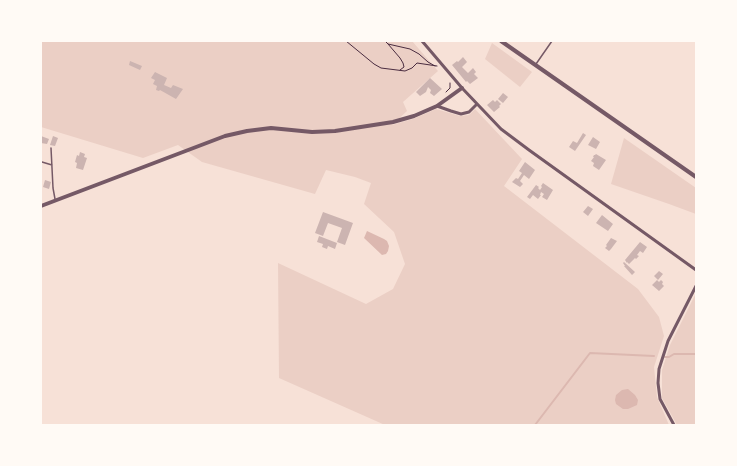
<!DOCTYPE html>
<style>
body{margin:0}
#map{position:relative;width:737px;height:466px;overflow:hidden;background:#f7e1d7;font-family:"Fira Sans Condensed",sans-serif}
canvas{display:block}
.frame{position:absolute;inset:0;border:42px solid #fffaf5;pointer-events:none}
</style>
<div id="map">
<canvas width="737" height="466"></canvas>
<div class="frame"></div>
</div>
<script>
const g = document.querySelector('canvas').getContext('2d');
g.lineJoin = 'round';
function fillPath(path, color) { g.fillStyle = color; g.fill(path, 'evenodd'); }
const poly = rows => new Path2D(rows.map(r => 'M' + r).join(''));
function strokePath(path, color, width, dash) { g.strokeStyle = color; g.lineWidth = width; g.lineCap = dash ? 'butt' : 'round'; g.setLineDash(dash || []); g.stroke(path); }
fillPath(poly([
 [41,41,412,41,438,71,403,102,407,111,392,125,413,119,436,109,460,116,469,115,475,109,522,159,504,186,638,289,659,317,664,336,654,367,657,397,669,425,385,425,279,378,278,263,366,304,393,289,405,264,394,232,364,204,371,183,355,177,326,170,315,194,202,162,178,145,143,158,41,127],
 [492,43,532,72,520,87,485,59],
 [624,138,696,188,696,214,669,204,611,184],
 [696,293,696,425,677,425,662,398,662,370,670,345]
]), '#ebcfc5');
fillPath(poly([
 [367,231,384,239,387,241,389,246,388,251,386,254,382,255,364,238],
 [628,389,635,395,638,400,637,405,628,409,623,409,616,404,615,400,616,395,622,390]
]), '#dcb8b0');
strokePath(poly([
 [665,357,669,357,674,354,696,354],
 [535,425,590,353,654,356]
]), '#dcb8b0', 2);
fillPath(poly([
 [463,57,467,62,462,67,468,73,473,68,476,72,474,74,478,78,470,84,467,81,466,82,452,65,457,61,458,62],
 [130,61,142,66,140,70,129,65],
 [155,72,167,78,164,85,171,88,173,85,183,89,176,99,160,90,159,91,156,90,157,86,153,84,155,80,151,78],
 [430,78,442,89,434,96,430,93,431,90,428,87,426,92,420,96,416,92],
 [503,93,508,97,503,103,498,99],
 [493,100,495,102,497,100,501,104,499,106,500,107,494,112,487,105],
 [583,133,586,135,575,151,569,147,573,141,577,143],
 [41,136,49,139,47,144,41,143],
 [53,136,58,138,55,146,50,145],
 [593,137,600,142,596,149,588,145],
 [80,152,85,154,84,157,87,158,83,170,76,168,77,163,75,162,77,155,79,156],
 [596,154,606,160,599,170,593,166,594,163,591,161,594,157,593,157,594,155,595,155],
 [525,162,535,170,529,179,524,175,520,181,519,180,523,184,520,187,512,182,516,178,518,179,522,173,519,171],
 [45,180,51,182,49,189,43,187],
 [543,183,553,190,547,200,542,197,544,194,541,192,540,195,541,195,538,199,533,195,530,199,527,197,536,185,539,187,538,188,540,190,542,187,541,186],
 [588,206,593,209,588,216,583,212],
 [323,212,353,223,345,245,337,242,342,228,328,223,323,236,315,233],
 [602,215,613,224,608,231,596,223],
 [319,236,337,243,335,249,328,246,327,249,322,247,323,244,317,242],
 [611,238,617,241,611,249,609,251,605,248,607,246,606,245],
 [640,242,647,247,643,253,640,251,637,255,639,256,636,259,635,258,629,264,627,262,627,263,625,260],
 [624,262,635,272,632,275,624,266,625,266,623,263],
 [659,271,663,274,658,280,654,276],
 [657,280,659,282,661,280,663,282,662,284,664,286,659,291,652,285]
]), '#ccb4b1');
strokePath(poly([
 [346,41,374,64,381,68,405,71,412,68,417,63,437,66],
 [385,41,388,44,410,49,419,54,428,62,435,66],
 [388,44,400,58,403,63,404,67,400,70],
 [446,92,450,88,450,83]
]), '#4a2c40', 1);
strokePath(poly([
 [536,64,552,41],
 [51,148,53,188,55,199],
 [42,162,52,165]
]), '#755966', 1.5);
strokePath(poly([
 [422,41,462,88,501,129,529,150,696,270],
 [437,106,451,111,461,114,469,112,477,104],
 [674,425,660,399,658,383,659,369,668,341,696,286]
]), '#755966', 3);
strokePath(poly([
 [501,41,696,177],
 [41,206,225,136,247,131,271,128,312,132,335,131,393,122,414,116,437,106,462,88]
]), '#755966', 4);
</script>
